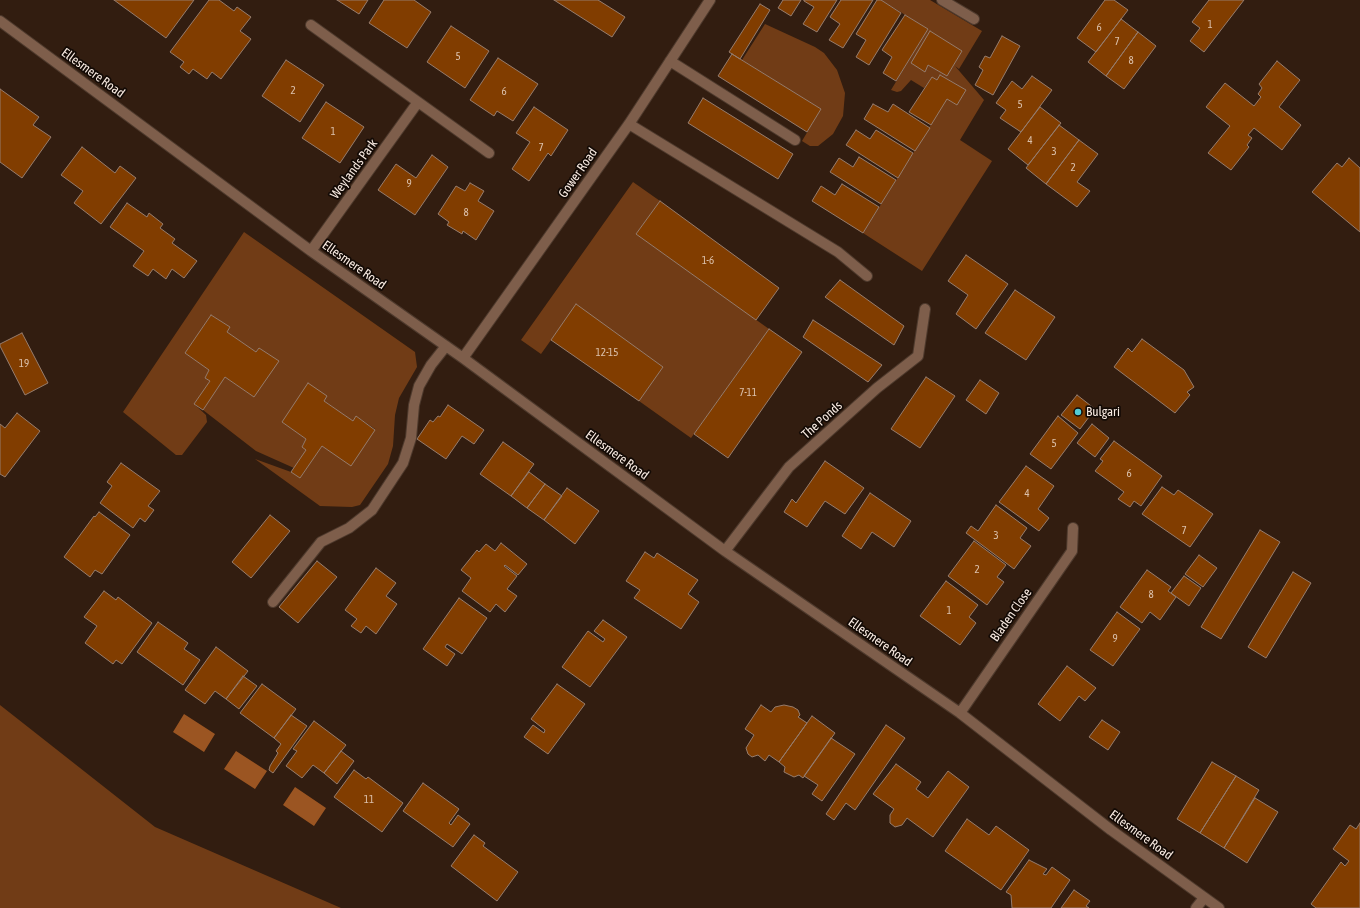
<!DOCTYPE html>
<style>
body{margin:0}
canvas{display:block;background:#321d10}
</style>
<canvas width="1360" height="908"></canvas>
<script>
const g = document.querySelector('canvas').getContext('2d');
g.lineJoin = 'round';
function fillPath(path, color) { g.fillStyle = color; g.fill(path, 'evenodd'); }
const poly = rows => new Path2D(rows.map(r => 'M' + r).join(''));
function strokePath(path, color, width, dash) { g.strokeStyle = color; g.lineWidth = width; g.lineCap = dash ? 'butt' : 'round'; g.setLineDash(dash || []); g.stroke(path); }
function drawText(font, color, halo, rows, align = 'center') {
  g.font = font + ' "Asap Condensed",sans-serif'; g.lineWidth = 3.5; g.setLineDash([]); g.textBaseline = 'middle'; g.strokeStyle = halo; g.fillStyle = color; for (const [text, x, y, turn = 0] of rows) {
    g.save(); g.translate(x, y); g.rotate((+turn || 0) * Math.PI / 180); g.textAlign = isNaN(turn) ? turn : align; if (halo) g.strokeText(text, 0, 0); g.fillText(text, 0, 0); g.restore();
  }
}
fillPath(poly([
 [881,0,930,0,982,31,959,69,955,66,984,100,960,140,992,161,922,271,863,233,947,99,957,105,966,90,940,75,937,80,932,77,924,88,911,80,901,91,897,92,891,90,928,29],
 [930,32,962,51,947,76,928,65,925,72],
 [765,24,815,47,824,53,837,70,845,93,843,116,833,134,818,146,810,146,802,141,821,109,742,60],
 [633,182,660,201,636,234,769,329,691,438,639,401,663,367,576,305,541,354,521,340],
 [244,232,415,352,417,367,399,398,395,415,393,446,388,464,360,505,352,507,320,506,255,459,291,472,300,478,322,446,351,465,375,429,356,416,353,421,324,401,308,384,282,422,306,439,302,446,306,450,294,468,256,451,203,410,225,377,254,397,278,361,259,348,256,352,227,332,230,327,211,315,185,353,209,370,205,378,210,381,194,404,206,415,207,422,182,455,176,455,123,412],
 [0,705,155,827,341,908,0,908]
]), '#713c16');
fillPath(poly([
 [184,714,215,734,204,752,173,732],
 [236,751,267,771,255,789,224,769],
 [295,787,326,808,314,826,283,805]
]), '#9b5522');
const building = poly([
 [114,0,194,0,166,38,114,0],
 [209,0,219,0,234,11,237,7,251,17,240,31,251,39,221,79,212,72,207,79,193,69,189,74,180,67,184,62,170,52,209,0],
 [337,0,368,0,359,14,337,0],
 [384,0,414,0,431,12,407,48,369,23,384,0],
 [554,0,598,0,625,17,612,37,554,0],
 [783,0,801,0,791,16,778,8,783,0],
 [804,0,837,0,817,32,803,24,814,7,804,1,804,0],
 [841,0,873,0,843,48,829,40,840,24,830,17,841,0],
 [877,0,881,0,901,13,869,65,856,57,866,40,856,34,877,0],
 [1105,0,1114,0,1128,10,1096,52,1077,38,1105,0],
 [1209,0,1244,0,1204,52,1190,41,1200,28,1192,22,1209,0],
 [760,4,770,10,740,59,729,52,760,4],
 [905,15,928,29,896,81,883,73,892,57,882,50,905,15],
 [1121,19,1138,32,1106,76,1088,62,1121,19],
 [451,26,489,51,465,88,427,62,451,26],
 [930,31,962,51,947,76,928,65,925,72,911,63,930,31],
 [1138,32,1156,46,1124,89,1106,76,1138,32],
 [1002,36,1020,46,993,95,975,85,983,70,979,67,985,56,990,58,1002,36],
 [732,54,821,109,807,132,718,76,732,54],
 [498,58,538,84,513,121,497,111,494,116,470,100,498,58],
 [286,60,324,85,300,122,262,96,286,60],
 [1277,61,1300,80,1279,107,1301,125,1282,150,1254,128,1248,135,1252,138,1247,145,1249,147,1231,170,1208,153,1230,126,1206,107,1225,83,1254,106,1261,97,1258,94,1262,88,1259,84,1277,61],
 [940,75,966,90,957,105,947,99,931,125,909,112,932,77,937,80,940,75],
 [1032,76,1052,90,1021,132,1000,118,1006,110,996,103,1012,81,1022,89,1032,76],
 [0,89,39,117,33,125,51,137,22,178,0,162,0,89],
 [703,98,793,154,778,179,688,123,703,98],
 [326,102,364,127,340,163,302,138,326,102],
 [873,104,888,112,893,104,930,128,915,151,864,119,873,104],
 [534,107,568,130,551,156,548,153,529,181,512,169,530,142,516,133,534,107],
 [1040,107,1061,123,1028,165,1008,149,1040,107],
 [1059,125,1079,140,1046,184,1026,168,1059,125],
 [856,130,870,139,876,130,913,153,898,178,846,145,856,130],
 [1079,140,1098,154,1077,182,1090,191,1077,207,1046,184,1079,140],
 [82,147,115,173,120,166,136,178,101,224,74,203,83,191,61,175,82,147],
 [432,155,448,167,415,215,378,190,396,164,416,178,432,155],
 [859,157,896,180,881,204,830,172,839,158,853,167,859,157],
 [1349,158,1360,168,1360,232,1312,192,1337,163,1342,167,1349,158],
 [470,183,484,191,478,201,494,211,476,240,463,231,462,234,447,225,449,222,438,214,456,186,465,191,470,183],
 [842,184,879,207,863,233,812,201,821,186,835,195,842,184],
 [660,201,779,288,756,320,636,234,660,201],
 [127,203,147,217,149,213,163,224,160,228,175,239,172,243,197,261,184,278,172,269,166,279,153,269,148,276,133,266,144,251,110,227,127,203],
 [966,255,1008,284,976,329,956,314,968,295,948,281,966,255],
 [840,280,904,326,894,345,825,297,840,280],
 [1015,290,1055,317,1026,360,985,333,1015,290],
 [576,304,663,367,639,401,551,340,576,304],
 [211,315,230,327,227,332,256,352,259,348,279,361,254,397,225,377,203,410,194,404,210,381,205,378,209,370,185,353,211,315],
 [813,320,882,365,868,382,803,337,813,320],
 [769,329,802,352,728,458,694,434,769,329],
 [22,333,48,383,25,395,0,346,0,344,22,333],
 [1142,339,1184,370,1194,387,1187,392,1190,395,1175,413,1114,367,1128,348,1132,352,1142,339],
 [926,377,955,396,920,448,891,429,926,377],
 [980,380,999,393,986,414,966,400,980,380],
 [308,383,327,396,324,401,353,421,356,416,375,430,351,466,322,446,300,478,291,472,306,450,302,447,306,439,282,422,308,383],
 [1077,395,1095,409,1080,429,1061,415,1077,395],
 [448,405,484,430,474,444,462,436,446,459,417,439,430,420,433,422,438,416,440,417,448,405],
 [17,413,40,431,5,477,0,474,0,424,5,428,17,413],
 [1058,416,1078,433,1051,469,1030,454,1058,416],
 [1092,424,1109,438,1095,457,1077,443,1092,424],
 [1114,441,1162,476,1141,506,1134,501,1130,507,1118,499,1124,492,1095,471,1103,461,1100,459,1114,441],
 [503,442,534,464,511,496,480,474,503,442],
 [825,461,864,488,845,514,825,501,807,527,784,512,792,499,796,503,825,461],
 [121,463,160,491,148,506,154,510,145,522,140,518,133,528,100,503,112,486,107,482,121,463],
 [1026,466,1054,486,1038,509,1049,518,1039,531,999,502,1026,466],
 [529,472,545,484,527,508,511,496,529,472],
 [545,484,562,496,544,520,527,508,545,484],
 [1162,487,1174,495,1178,490,1213,514,1190,547,1142,514,1162,487],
 [567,488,599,511,575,544,544,520,567,488],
 [870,493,911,521,894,547,872,532,861,549,842,536,870,493],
 [996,505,1027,528,1020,538,1031,546,1014,569,966,533,971,526,978,531,996,505],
 [99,512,130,535,102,574,95,570,90,577,64,557,94,516,95,517,99,512],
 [270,515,290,531,251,578,232,562,270,515],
 [1260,530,1280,542,1221,639,1201,627,1260,530],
 [974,541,1006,565,997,577,1004,582,987,605,948,576,974,541],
 [501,543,527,564,518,575,505,565,504,566,517,576,507,589,517,596,505,612,496,604,490,612,462,591,471,578,461,570,477,550,479,552,486,544,495,551,501,543],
 [645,552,654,558,657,553,698,580,688,594,699,602,681,629,634,598,640,590,626,581,645,552],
 [1199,555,1217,568,1203,587,1185,574,1199,555],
 [317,561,337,577,298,623,279,607,317,561],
 [376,568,396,583,386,596,397,604,376,634,366,626,361,633,351,626,357,619,345,610,376,568],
 [1147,570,1171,587,1168,591,1176,597,1160,620,1150,612,1142,623,1120,607,1147,570],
 [1293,572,1311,583,1266,658,1248,647,1293,572],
 [1184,576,1201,588,1189,606,1171,593,1184,576],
 [946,581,978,605,969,617,976,623,960,645,920,616,946,581],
 [104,591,116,600,118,597,152,623,122,664,116,660,113,664,85,643,97,626,84,617,104,591],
 [459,598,487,618,462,654,447,644,445,647,455,654,447,666,423,649,459,598],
 [1117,612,1140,629,1113,666,1090,650,1117,612],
 [603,620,627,637,590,687,562,667,588,631,603,642,605,639,594,631,603,620],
 [158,622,188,643,184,649,200,660,183,685,137,652,158,622],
 [216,647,248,671,226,699,215,691,205,704,185,690,216,647],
 [1067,666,1096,688,1085,701,1079,696,1060,721,1038,704,1067,666],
 [243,676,257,686,239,709,226,699,243,676],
 [262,684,296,709,274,738,240,713,262,684],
 [557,684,585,704,548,754,524,737,533,725,544,733,545,730,531,719,557,684],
 [761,705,771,712,775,707,784,705,793,707,798,710,800,715,798,717,807,723,779,762,769,755,765,761,758,755,752,757,748,754,746,748,754,735,745,729,761,705],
 [291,715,307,726,273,773,269,770,270,766,278,753,276,751,281,744,274,738,291,715],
 [812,716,835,733,803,778,799,775,794,777,784,772,785,767,779,762,812,716],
 [1102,720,1120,732,1108,750,1089,737,1102,720],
 [314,721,346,745,324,773,313,765,302,778,286,766,297,751,293,749,314,721],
 [886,725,905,738,855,810,846,803,834,820,826,814,886,725],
 [831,738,855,754,822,801,812,794,818,785,804,776,831,738],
 [341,751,354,761,337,784,324,773,341,751],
 [1212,762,1236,776,1200,833,1177,819,1212,762],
 [896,764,921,782,916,789,928,798,948,771,969,787,933,837,907,818,902,825,895,827,890,823,890,815,894,809,873,794,896,764],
 [354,770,366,779,368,777,403,803,382,832,334,797,354,770],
 [1236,776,1259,790,1224,848,1200,833,1236,776],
 [423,783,459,809,449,823,451,825,458,815,470,824,453,847,403,811,423,783],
 [1255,798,1278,812,1247,863,1224,848,1255,798],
 [967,819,989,835,996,826,1029,850,1001,890,945,851,967,819],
 [1360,823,1360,908,1316,908,1311,904,1341,862,1345,866,1349,861,1333,849,1350,825,1356,829,1360,823],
 [474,835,485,843,483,846,518,872,497,901,451,866,474,835],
 [1029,860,1047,869,1043,874,1046,875,1052,867,1070,880,1051,908,1012,908,1011,895,1006,892,1029,860],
 [1074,890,1090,901,1086,906,1089,908,1061,908,1074,890]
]);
fillPath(building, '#813d00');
strokePath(building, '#967c6c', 1);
const minor = poly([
 [942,0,974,19],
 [0,21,311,251,463,358,725,551,960,713,1111,830,1219,908],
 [311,25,489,153],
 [670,61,795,140],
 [629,124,838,252,867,276],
 [311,251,418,102],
 [463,358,629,124,710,0],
 [725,551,789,467,877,388,918,356,925,309],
 [273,602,321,542,349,528,372,510,403,463,411,438,414,405,419,386,431,365,446,346],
 [960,713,1072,551,1073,528],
 [1196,908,1204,898]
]);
strokePath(minor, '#4e3a2d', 12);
strokePath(minor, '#7e5e4b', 10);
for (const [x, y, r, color] of [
 [1078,412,4,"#52ccd6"]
]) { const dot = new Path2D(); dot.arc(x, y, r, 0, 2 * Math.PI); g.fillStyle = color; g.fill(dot); strokePath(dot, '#130a05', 1.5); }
drawText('11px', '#dbc0aa', null, [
 ["1",1210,25],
 ["6",1099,28],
 ["7",1117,42],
 ["5",458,57],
 ["8",1131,61],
 ["2",293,91],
 ["6",504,92],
 ["5",1020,105],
 ["1",333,132],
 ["4",1030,141],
 ["7",541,148],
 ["3",1054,152],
 ["2",1073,168],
 ["9",409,184],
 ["8",466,213],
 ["1-6",708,261],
 ["12-15",607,353],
 ["19",24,364],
 ["7-11",748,393],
 ["5",1054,444],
 ["6",1129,474],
 ["4",1027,494],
 ["7",1184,531],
 ["3",996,536],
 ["2",977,570],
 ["8",1151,595],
 ["1",949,611],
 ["9",1115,639],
 ["11",369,800]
]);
drawText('13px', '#f9ebe2', '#130a05', [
 ["Ellesmere Road",93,73,36],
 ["Weylands Park",354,169,-54],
 ["Gower Road",578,173,-55],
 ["Ellesmere Road",354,265,35],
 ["The Ponds",822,420,-42],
 ["Ellesmere Road",617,455,36],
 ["Bladen Close",1011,615,-55],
 ["Ellesmere Road",880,642,35],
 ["Ellesmere Road",1141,835,36]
]);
drawText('13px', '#f9ebe2', '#130a05', [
 ["Bulgari",1086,412]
], 'left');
</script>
